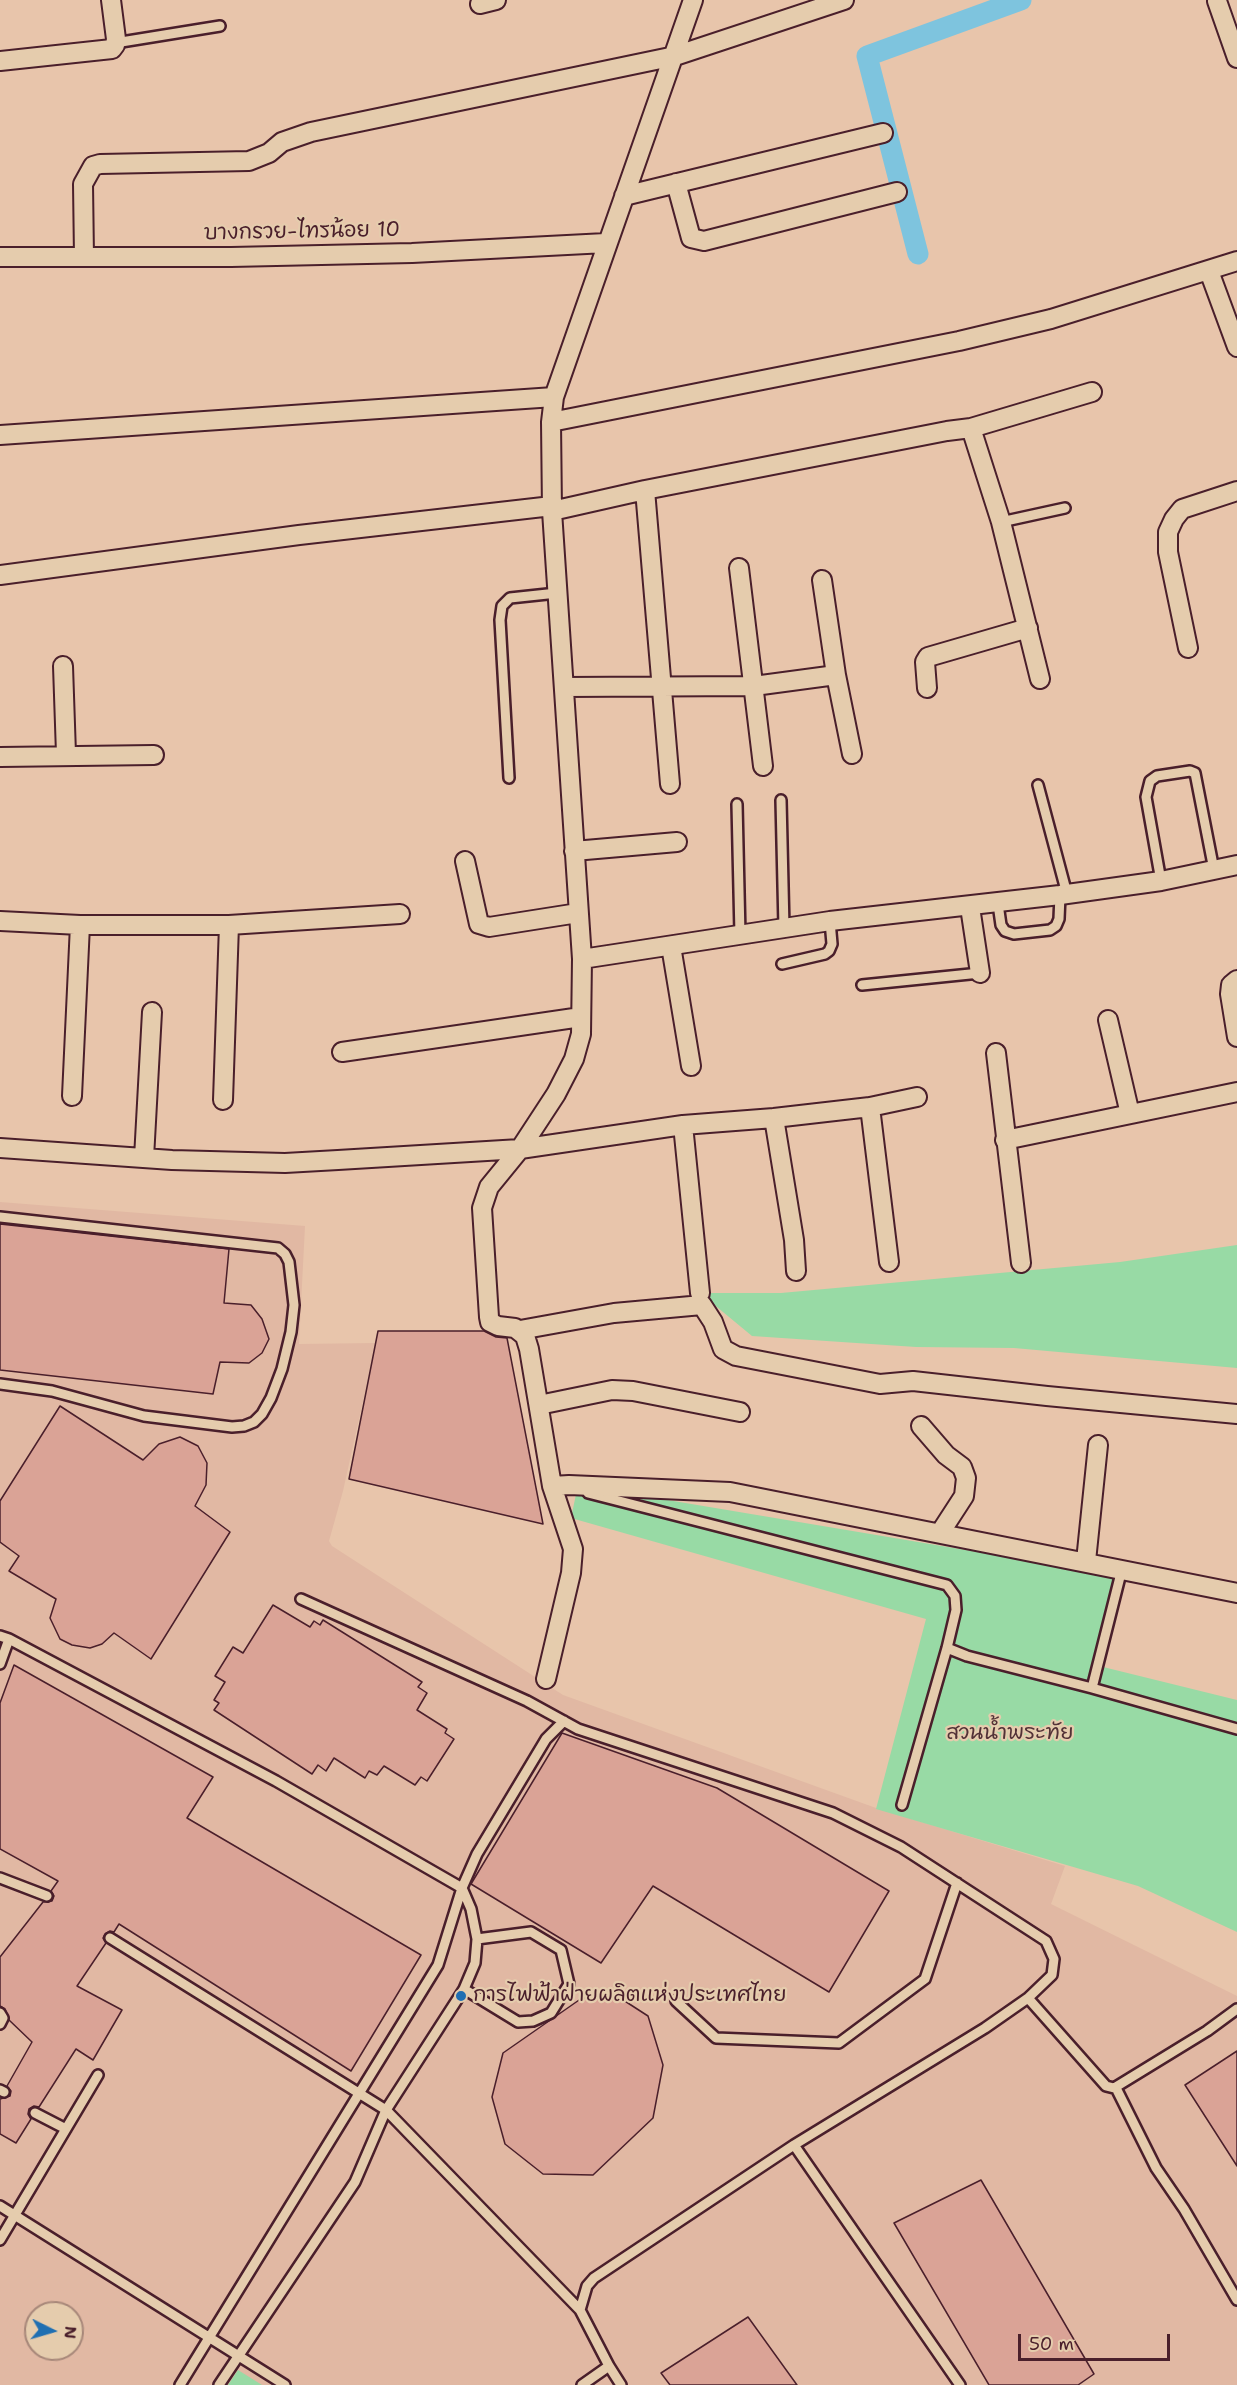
<!DOCTYPE html>
<meta charset="utf-8">
<style>
body{margin:0}
#map{position:relative;width:1237px;height:2385px;overflow:hidden;background:#e8c5ab;font-family:"Shantell Sans",sans-serif}
canvas{display:block}
.north{position:absolute;left:24px;top:2301px;width:60px;height:60px;box-sizing:border-box;background:#e5ccad;border:2px solid #a78779;border-radius:50%;rotate:95deg;font-size:16px;font-weight:700;line-height:24px;text-align:center;color:#4a1f2b}
.north::after{content:'';display:block;margin:auto;width:21px;height:27px;background:#1f6fb2;clip-path:polygon(50% 0,100% 100%,50% 72%,0 100%)}
.scale{position:absolute;left:1018px;top:2334px;width:152px;height:27px;box-sizing:border-box;border:3px solid #4a1f2b;border-top:0;padding-left:8px;font-size:18px;line-height:21px;white-space:nowrap;color:#4a1f2b;-webkit-text-stroke:4px #e5ccad;paint-order:stroke}
</style>
<div id="map">
<canvas width="1237" height="2385"></canvas>
<div class="north">N</div>
<div class="scale">50 m</div>
</div>
<script>
const g = document.querySelector('canvas').getContext('2d');
g.lineJoin = 'round';
function fillPath(path, color) { g.fillStyle = color; g.fill(path, 'evenodd'); }
const poly = rows => new Path2D(rows.map(r => 'M' + r).join(''));
function strokePath(path, color, width, dash) { g.strokeStyle = color; g.lineWidth = width; g.lineCap = dash ? 'butt' : 'round'; g.setLineDash(dash || []); g.stroke(path); }
function drawText(font, color, halo, rows, align = 'center') {
  g.font = font + ' "Shantell Sans","Playpen Sans Thai",sans-serif'; g.lineWidth = 4.5; g.setLineDash([]); g.textBaseline = 'middle'; g.strokeStyle = halo; g.fillStyle = color; for (const [text, x, y, turn = 0] of rows) {
    g.save(); g.translate(x, y); g.rotate((+turn || 0) * Math.PI / 180); g.textAlign = isNaN(turn) ? turn : align; if (halo) g.strokeText(text, 0, 0); g.fillText(text, 0, 0); g.restore();
  }
}
fillPath(poly([
 [0,1202,305,1226,299,1344,376,1343,343,1491,329,1541,332,1546,563,1695,876,1808,1065,1866,1051,1904,1237,1996,1237,2385,0,2385],
 [36,2313,72,2313,72,2349,36,2349]
]), '#e1b8a3');
fillPath(poly([
 [1237,1245,1237,1368,1014,1348,916,1347,752,1336,700,1293,781,1293,1120,1262],
 [578,1485,1115,1575,1095,1665,1237,1700,1237,1932,1138,1886,876,1809,926,1619,571,1518],
 [238,2370,262,2385,228,2385]
]), '#98daa5');
strokePath(poly([
 [918,254,867,56,1021,0]
]), '#7ec4de', 21);
const building = poly([
 [0,1224,229,1249,224,1303,251,1305,262,1319,269,1339,262,1353,249,1363,220,1362,213,1394,0,1370,0,1224],
 [378,1331,484,1331,496,1337,507,1338,543,1524,349,1479,378,1331],
 [60,1406,143,1460,159,1444,180,1437,198,1446,207,1463,206,1485,195,1506,230,1532,151,1659,114,1633,102,1644,90,1648,72,1645,60,1639,50,1618,56,1599,9,1571,19,1556,0,1542,0,1501,60,1406],
 [273,1605,310,1627,314,1621,320,1625,323,1620,422,1682,418,1687,427,1693,417,1710,447,1729,445,1733,454,1739,427,1781,421,1777,415,1785,384,1766,377,1775,369,1771,365,1778,334,1758,326,1771,318,1765,312,1774,214,1710,219,1703,214,1700,225,1682,215,1676,233,1647,243,1653,273,1605],
 [14,1665,213,1777,187,1818,421,1955,351,2071,119,1924,114,1932,110,1931,105,1934,103,1938,106,1943,77,1986,122,2010,93,2060,76,2049,39,2107,34,2106,29,2109,28,2114,31,2119,16,2143,0,2134,0,2099,10,2096,11,2091,7,2086,32,2042,9,2020,5,2009,0,2006,0,1957,43,1902,52,1901,54,1896,51,1891,58,1881,0,1849,0,1703,14,1665],
 [562,1733,717,1788,889,1891,829,1992,653,1886,601,1963,471,1884,562,1733],
 [617,1996,648,2016,663,2065,653,2118,593,2175,543,2174,505,2144,492,2097,503,2053,582,1998,617,1996],
 [1237,2051,1237,2166,1185,2085,1237,2051],
 [981,2180,1094,2374,1078,2385,989,2385,894,2223,981,2180],
 [748,2317,797,2385,670,2385,661,2373,748,2317]
]);
fillPath(building, '#daa396');
strokePath(building, '#4a1f2b', 1.5);
const service = poly([
 [115,43,220,26],
 [1001,522,1065,508],
 [509,778,500,620,502,606,510,598,557,593],
 [1038,785,1067,894],
 [781,800,784,928],
 [737,804,740,935],
 [1161,881,1146,797,1150,781,1157,776,1190,771,1195,773,1214,870],
 [998,904,1001,925,1005,931,1014,934,1050,930,1056,926,1059,919,1060,895],
 [782,964,825,954,829,951,832,944,830,921],
 [862,985,980,973],
 [0,1217,278,1248,285,1254,289,1262,294,1305,291,1332,282,1369,271,1398,262,1414,254,1422,244,1426,232,1427,144,1416,52,1391,0,1384],
 [588,1493,947,1585,955,1596,956,1610,947,1648,902,1805],
 [301,1599,527,1701,578,1729,833,1813,901,1847,1046,1941,1054,1959,1052,1975,1028,1998,985,2028,794,2145,594,2278,587,2286,580,2310],
 [0,1636,9,1639,276,1781,462,1888,471,1909,477,1939,475,1963,464,1989,386,2110,355,2182,219,2385],
 [947,1648,967,1656,1092,1688,1237,1729],
 [0,1664,9,1639],
 [1092,1688,1122,1569],
 [0,1878,47,1896],
 [110,1938,386,2110,580,2310,609,2366,621,2385],
 [464,1989,518,2022,533,2021,551,2013,569,1984,561,1950,531,1932,477,1939],
 [1028,1998,1106,2086,1114,2088,1207,2031,1237,2009],
 [676,2001,716,2038,839,2043,925,1979,957,1883],
 [0,2013,3,2018,0,2024],
 [1116,2088,1156,2168,1184,2209,1237,2300],
 [0,2090,4,2092],
 [35,2113,66,2129],
 [794,2145,960,2385],
 [0,2206,285,2385],
 [0,2240,98,2075],
 [180,2385,438,1965,462,1888,477,1854,546,1739,564,1721],
 [582,2385,609,2366]
]);
const minor = poly([
 [1217,1,1237,58],
 [480,4,496,0],
 [0,61,112,49,115,45,116,39,111,0],
 [676,183,691,238,704,241,897,192],
 [624,196,883,133],
 [0,257,231,257,412,253,606,243],
 [84,257,83,184,93,166,100,164,249,161,269,153,282,142,311,132,675,56,844,0],
 [1209,271,1237,347],
 [551,422,959,341,1051,319,1237,261],
 [971,428,1001,522,1040,679],
 [0,435,554,397],
 [645,490,670,784],
 [552,511,645,490,947,431,971,428,1092,392],
 [739,568,763,766],
 [0,575,299,535,552,506],
 [1188,648,1168,552,1168,532,1174,519,1182,509,1237,491],
 [63,666,66,754],
 [836,675,852,754],
 [564,687,754,686,836,675,822,580],
 [927,688,925,662,928,657,1028,628],
 [0,757,154,755],
 [574,851,677,842],
 [465,861,479,924,489,927,578,913],
 [970,907,980,973],
 [0,921,80,925,229,925,400,914],
 [671,946,691,1066],
 [582,959,830,921,1060,895,1161,881,1237,865],
 [1237,980,1231,985,1230,994,1237,1037],
 [1108,1020,1130,1114],
 [342,1052,581,1017],
 [996,1053,1021,1263],
 [72,1096,80,925],
 [223,1100,229,925],
 [870,1107,889,1262],
 [774,1118,794,1240,796,1271],
 [683,1125,700,1293],
 [1005,1140,1237,1092],
 [0,1148,172,1160,285,1163,338,1160,520,1149,683,1125,774,1118,870,1107,917,1097],
 [144,1158,152,1012],
 [520,1330,614,1313,702,1305,713,1322,723,1349,736,1356,880,1384,913,1381,1047,1396,1237,1414],
 [539,1405,612,1390,633,1391,740,1412],
 [921,1426,946,1455,962,1467,966,1478,964,1496,940,1533],
 [552,1486,569,1485,730,1492,1237,1593],
 [1086,1561,1098,1445],
 [546,1679,571,1573,573,1549,552,1486,529,1349,525,1336,515,1328,498,1326,490,1322,489,1317,482,1208,489,1187,520,1149,556,1094,574,1059,581,1034,582,959,552,511,551,422,554,397,693,0]
]);
strokePath(service, '#4a1f2b', 14);
strokePath(minor, '#4a1f2b', 22);
strokePath(service, '#e5ccad', 9);
strokePath(minor, '#e5ccad', 18);
for (const [x, y, r, color] of [
 [461,1996,6,"#1f6fb2"]
]) { const dot = new Path2D(); dot.arc(x, y, r, 0, 2 * Math.PI); g.fillStyle = color; g.fill(dot); strokePath(dot, '#e5ccad', 2); }
drawText('21px', '#4a1f2b', '#e5ccad', [
 ["บางกรวย-ไทรน้อย 10",302,232,-1]
]);
drawText('21px', '#523237', '#e5ccad', [
 ["สวนน้ำพระทัย",1010,1734]
]);
drawText('21px', '#4a1f2b', '#e5ccad', [
 ["การไฟฟ้าฝ่ายผลิตแห่งประเทศไทย",473,1996]
], 'left');
</script>
